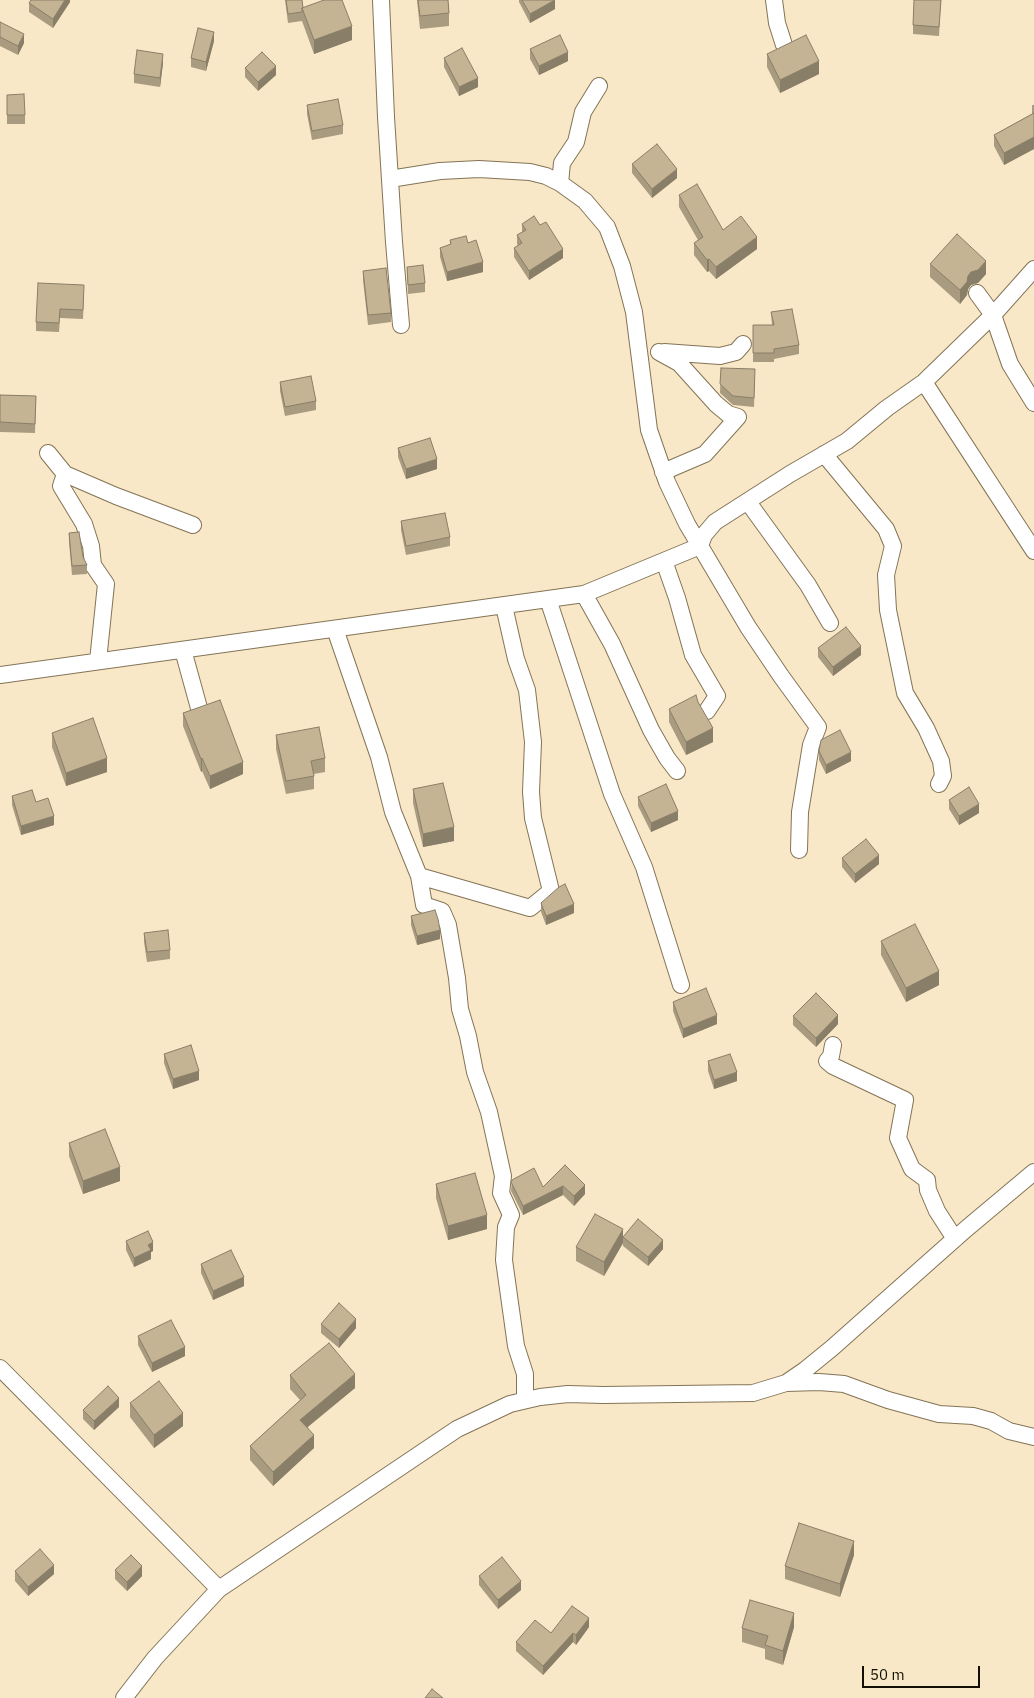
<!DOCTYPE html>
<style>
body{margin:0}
#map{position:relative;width:1034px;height:1698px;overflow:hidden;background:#f9e8c7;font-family:"IBM Plex Sans",sans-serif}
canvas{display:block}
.scale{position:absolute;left:862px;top:1666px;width:118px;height:22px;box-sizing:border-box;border:2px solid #140f04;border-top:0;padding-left:6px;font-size:15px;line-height:18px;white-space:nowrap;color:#140f04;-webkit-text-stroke:4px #f9e8c7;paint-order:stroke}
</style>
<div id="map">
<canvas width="1034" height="1698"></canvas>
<div class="scale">50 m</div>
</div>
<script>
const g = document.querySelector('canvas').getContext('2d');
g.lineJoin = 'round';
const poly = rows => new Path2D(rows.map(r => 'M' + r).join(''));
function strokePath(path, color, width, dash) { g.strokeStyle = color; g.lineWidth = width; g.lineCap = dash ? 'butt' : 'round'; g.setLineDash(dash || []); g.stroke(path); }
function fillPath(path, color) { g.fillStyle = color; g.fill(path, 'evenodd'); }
const street = poly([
 [381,0,386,117,394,242,401,325],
 [774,0,777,23,784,45],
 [390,179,440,171,479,169,530,172,546,176,560,183,585,201,607,227,622,266,634,312,649,430,667,482,687,524,748,627,781,676,818,727,811,745,800,812,799,850],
 [560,183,562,163,576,142,583,112,599,86],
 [977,293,993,315,1010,364,1034,403],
 [659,352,679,363,716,404,728,414,738,417,705,454,663,472],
 [664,352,720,356,736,352,743,344],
 [924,382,1034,551],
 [48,453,65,474,61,486,84,524,91,546,93,565,106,584,98,661],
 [824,454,886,529,893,546,886,575,888,610,905,693,926,728,941,761,943,776,939,784],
 [65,474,116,496,193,525],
 [748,502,808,585,830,623],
 [664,561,677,598,693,655,717,696,707,711],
 [584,594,612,644,651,730,667,758,677,771],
 [548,599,612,794,644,867,681,985],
 [335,629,379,757,393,812,419,876,424,905,442,911,448,925,457,978,460,1009,468,1036,475,1072,489,1112,503,1176,501,1193,511,1215,506,1227,504,1260,516,1346,525,1374,525,1400],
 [183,650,199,708],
 [0,675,584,594,700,546,704,535,715,522,790,474,847,441,887,408,924,382,993,315,1034,269],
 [419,876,530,908,551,891,533,818,531,792,533,742,527,690,516,659,504,606],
 [833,1045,831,1056,827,1061,833,1066,905,1100,898,1138,912,1169,927,1180,928,1190,937,1211,955,1239],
 [0,1368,219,1589],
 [786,1383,819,1382,844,1384,888,1400,939,1414,973,1416,991,1421,1009,1431,1034,1437],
 [124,1698,155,1658,219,1589,457,1429,510,1404,540,1397,568,1394,603,1395,753,1393,786,1383,805,1370,832,1348,966,1229,1034,1172]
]);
strokePath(street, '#837456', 18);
strokePath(street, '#fff', 16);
fillPath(poly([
 [70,0,70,2,53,28,29,12,29,3],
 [285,0,302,0,303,8,352,40,314,54,302,21,288,23],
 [417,0,448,0,449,13,449,26,420,29],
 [519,0,555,0,555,9,530,23,519,2],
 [941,0,939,36,913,34,913,25],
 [0,23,24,43,18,55,0,46],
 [214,41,206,71,191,67,191,58],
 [530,49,568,61,539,75,530,59],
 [767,54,819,74,780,93,767,67],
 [444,58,478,87,459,96,444,67],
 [163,63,160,87,134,83,134,74],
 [245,68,276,75,258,91,245,77],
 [7,95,25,115,25,124,7,124],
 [307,105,343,125,343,134,312,140,307,114],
 [1032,105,1034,105,1034,149,1004,165,994,146,994,135,1032,114],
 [632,164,677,178,652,198,632,173],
 [679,195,723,230,757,249,716,279,709,271,707,272,694,255,694,243,698,240,679,207],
 [522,224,563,258,529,280,514,257,514,248,518,245,517,244,517,235,522,232],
 [450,240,468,243,483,272,447,281,440,257,440,248,450,245],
 [930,264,986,274,978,283,971,285,968,289,967,295,960,304,930,277],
 [407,267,425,283,425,292,408,294],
 [363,271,391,313,391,322,368,325,363,280],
 [84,294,83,319,60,318,59,332,36,331,36,322],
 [771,312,799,345,799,354,774,359,774,362,753,362,753,325,772,325],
 [721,368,755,379,754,407,733,405,720,393],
 [280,382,316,401,316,410,285,416,280,391],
 [0,395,36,396,35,433,0,432],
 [398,448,437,469,406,479,398,457],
 [401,521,450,537,450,546,406,555,401,530],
 [69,533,87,565,87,574,72,575,69,542],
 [818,648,861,655,833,676,818,657],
 [669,709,713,742,686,755,669,722],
 [183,713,243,774,210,789,202,771,201,772,183,726],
 [52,733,107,772,66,786,52,747],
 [276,735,325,758,325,772,314,774,314,789,286,794,276,749],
 [819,751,851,761,826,774,819,760],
 [413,789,454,841,423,847,413,803],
 [12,796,36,802,54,825,21,835,12,805],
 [638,797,678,820,651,832,638,806],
 [949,800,979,813,959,825,949,809],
 [842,858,879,864,855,883,842,867],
 [541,903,574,913,546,925,541,912],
 [411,916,440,939,417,945,411,925],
 [144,933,170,950,170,959,147,962,144,942],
 [881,941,939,985,906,1002,881,955],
 [673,1002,717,1024,683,1038,673,1011],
 [793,1016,838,1024,816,1047,793,1025],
 [164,1054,199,1080,173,1089,164,1063],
 [708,1061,737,1081,714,1089,708,1071],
 [69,1143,120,1181,83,1194,69,1156],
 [565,1165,585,1194,574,1206,563,1195,523,1215,511,1191,512,1180,543,1187],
 [436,1184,487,1229,448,1240,436,1198],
 [623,1237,663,1249,648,1266,623,1246],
 [126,1241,153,1251,151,1252,151,1259,134,1267,126,1250],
 [623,1243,604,1276,576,1261,576,1247],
 [201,1264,244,1286,213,1300,201,1273],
 [321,1324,356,1328,339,1348,321,1333],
 [138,1336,185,1356,152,1372,138,1345],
 [290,1375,355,1388,308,1427,314,1448,273,1486,250,1460,250,1446,300,1400,290,1389],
 [130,1403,183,1426,154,1448,130,1417],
 [119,1407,94,1430,83,1419,83,1410],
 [854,1555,840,1597,785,1579,785,1566],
 [115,1570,142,1576,127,1591,115,1579],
 [15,1571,54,1574,28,1596,15,1581],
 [479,1576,521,1590,498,1609,479,1585],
 [589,1627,576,1645,573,1642,543,1675,516,1651,516,1642,551,1633],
 [794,1627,783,1665,765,1659,765,1649,742,1642,742,1628]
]), '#a99b7f');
fillPath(poly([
 [65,0,70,0,70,2,53,28,53,19],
 [555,0,555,9,530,23,530,14],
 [352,26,352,40,314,54,314,40],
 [214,32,214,41,206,71,206,62],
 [24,34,24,43,18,55,18,46],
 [568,52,568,61,539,75,539,66],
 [163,54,163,63,160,87,160,78],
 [819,61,819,74,780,93,780,80],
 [276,66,276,75,258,91,258,82],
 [478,78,478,87,459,96,459,87],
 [1034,137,1034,149,1004,165,1004,153],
 [677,169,677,178,652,198,652,189],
 [757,237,757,249,716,279,716,267],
 [563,249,563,258,529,280,529,271],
 [709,259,709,271,707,272,707,260],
 [986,261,986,274,978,283,971,285,968,289,967,295,960,304,960,290,968,276,971,272],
 [483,262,483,272,447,281,447,272],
 [437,459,437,469,406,479,406,469],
 [861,646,861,655,833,676,833,667],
 [713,728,713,742,686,755,686,742],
 [851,752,851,761,826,774,826,765],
 [107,758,107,772,66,786,66,773],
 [202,758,202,771,201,772,201,759],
 [243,762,243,774,210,789,210,776],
 [979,804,979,813,959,825,959,816],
 [678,811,678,820,651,832,651,823],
 [54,816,54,825,21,835,21,826],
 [454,827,454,841,423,847,423,834],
 [879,855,879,864,855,883,855,874],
 [574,904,574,913,546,925,546,916],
 [440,930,440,939,417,945,417,936],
 [939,971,939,985,906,1002,906,988],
 [717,1015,717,1024,683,1038,683,1029],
 [838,1015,838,1024,816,1047,816,1038],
 [199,1071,199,1080,173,1089,173,1079],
 [737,1072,737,1081,714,1089,714,1080],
 [120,1167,120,1181,83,1194,83,1181],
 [585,1185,585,1194,574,1206,574,1196],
 [563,1186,563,1195,523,1215,523,1206],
 [487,1215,487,1229,448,1240,448,1226],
 [623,1229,623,1243,604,1276,604,1262],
 [663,1240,663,1249,648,1266,648,1257],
 [153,1242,153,1251,151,1252,151,1259,134,1267,134,1258,148,1245],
 [244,1277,244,1286,213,1300,213,1291],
 [356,1319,356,1328,339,1348,339,1339],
 [185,1347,185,1356,152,1372,152,1363],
 [355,1374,355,1388,300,1433,300,1420],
 [119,1398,119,1407,94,1430,94,1421],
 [183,1413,183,1426,154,1448,154,1435],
 [314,1435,314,1448,273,1486,273,1472],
 [854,1541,854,1555,840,1597,840,1584],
 [54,1565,54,1574,28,1596,28,1587],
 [142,1566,142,1576,127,1591,127,1582],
 [521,1581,521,1590,498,1609,498,1600],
 [794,1613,794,1627,783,1665,783,1651],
 [589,1618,589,1627,576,1645,576,1635],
 [573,1633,573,1642,543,1675,543,1666]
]), '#897e68');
const building = poly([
 [31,0,65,0,53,19,29,3,31,0],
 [286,0,302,0,303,8,302,8,302,12,288,14,286,0],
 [324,0,342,0,352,26,314,40,302,8,324,0],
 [418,0,448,0,449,13,420,16,418,0],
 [522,0,555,0,530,14,522,0],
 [914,0,941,0,939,27,913,25,914,0],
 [0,22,24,34,18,46,0,37,0,22],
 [198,28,214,32,206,62,191,58,198,28],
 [560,35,568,52,539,66,530,49,560,35],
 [806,35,819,61,780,80,767,54,806,35],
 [462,48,478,78,459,87,444,58,462,48],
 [137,50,163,54,160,78,134,74,137,50],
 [262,52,276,66,258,82,245,68,262,52],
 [24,94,25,115,7,115,7,95,24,94],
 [338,99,343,125,312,131,307,105,338,99],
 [1034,113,1034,137,1004,153,994,135,1034,113],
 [657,144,677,169,652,189,632,164,657,144],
 [697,184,723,230,741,216,757,237,716,267,709,259,707,260,694,243,703,237,679,195,697,184],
 [534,216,540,225,546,222,563,249,529,271,514,248,522,243,517,235,526,230,522,224,534,216],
 [957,234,986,261,978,270,971,272,968,276,967,282,960,290,930,264,957,234],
 [466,236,468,243,476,240,483,262,447,272,440,248,451,244,450,240,466,236],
 [423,265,425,283,408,285,407,267,423,265],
 [386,268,391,313,368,315,363,271,386,268],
 [38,283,84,285,83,310,60,309,59,323,36,322,38,283],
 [792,309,799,345,774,349,774,353,753,353,753,325,774,325,771,312,792,309],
 [721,368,755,369,754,398,733,396,720,384,721,368],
 [311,376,316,401,285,407,280,382,311,376],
 [0,395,36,396,35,424,0,422,0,395],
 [430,438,437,459,406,469,398,448,430,438],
 [445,513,450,537,406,546,401,521,445,513],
 [79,532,83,557,87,565,72,566,69,533,79,532],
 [846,627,861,646,833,667,818,648,846,627],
 [696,695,698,702,713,728,686,742,669,709,696,695],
 [220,700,243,762,210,776,202,758,201,759,183,713,220,700],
 [93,718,107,758,66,773,52,733,93,718],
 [319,727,325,758,311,761,314,776,286,781,276,735,319,727],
 [840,730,851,752,826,765,819,751,821,740,840,730],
 [443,783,454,827,423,834,413,789,443,783],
 [666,784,678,811,651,823,638,797,666,784],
 [969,787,979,804,959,816,949,800,969,787],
 [32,790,36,802,48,798,54,816,21,826,12,796,32,790],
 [866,839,879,855,855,874,842,858,866,839],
 [565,884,574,904,546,916,541,903,559,887,565,884],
 [435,910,438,919,440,930,417,936,411,916,435,910],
 [915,924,939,971,906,988,881,941,915,924],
 [168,930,170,950,147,952,144,933,168,930],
 [706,988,717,1015,683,1029,673,1002,706,988],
 [816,993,838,1015,816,1038,793,1016,816,993],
 [191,1045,199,1071,173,1079,164,1054,191,1045],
 [730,1054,737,1072,714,1080,708,1061,730,1054],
 [105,1129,120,1167,83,1181,69,1143,105,1129],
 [565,1165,585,1185,574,1196,563,1186,523,1206,511,1182,512,1180,534,1168,543,1187,565,1165],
 [475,1173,487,1215,448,1226,436,1184,475,1173],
 [595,1214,623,1229,604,1262,576,1247,595,1214],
 [638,1219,663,1240,648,1257,623,1237,638,1219],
 [148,1231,153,1242,148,1245,151,1250,134,1258,126,1241,148,1231],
 [231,1250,244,1277,213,1291,201,1264,231,1250],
 [339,1303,356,1319,339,1339,321,1324,339,1303],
 [171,1320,185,1347,152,1363,138,1336,171,1320],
 [329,1343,355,1374,300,1420,314,1435,273,1472,250,1446,306,1395,290,1375,329,1343],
 [159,1381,183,1413,154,1435,130,1403,159,1381],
 [108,1386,119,1398,94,1421,83,1410,108,1386],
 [799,1523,854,1541,840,1584,785,1566,799,1523],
 [40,1549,54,1565,28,1587,15,1571,40,1549],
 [131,1555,142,1566,127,1582,115,1570,131,1555],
 [502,1557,521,1581,498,1600,479,1576,502,1557],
 [750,1600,794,1613,783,1651,765,1645,768,1636,742,1628,750,1600],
 [572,1606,589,1618,576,1635,573,1633,543,1666,516,1642,535,1620,551,1633,572,1606],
 [432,1689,443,1698,425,1698,432,1689]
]);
fillPath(building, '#c4b494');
strokePath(building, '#897e68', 1);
</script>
